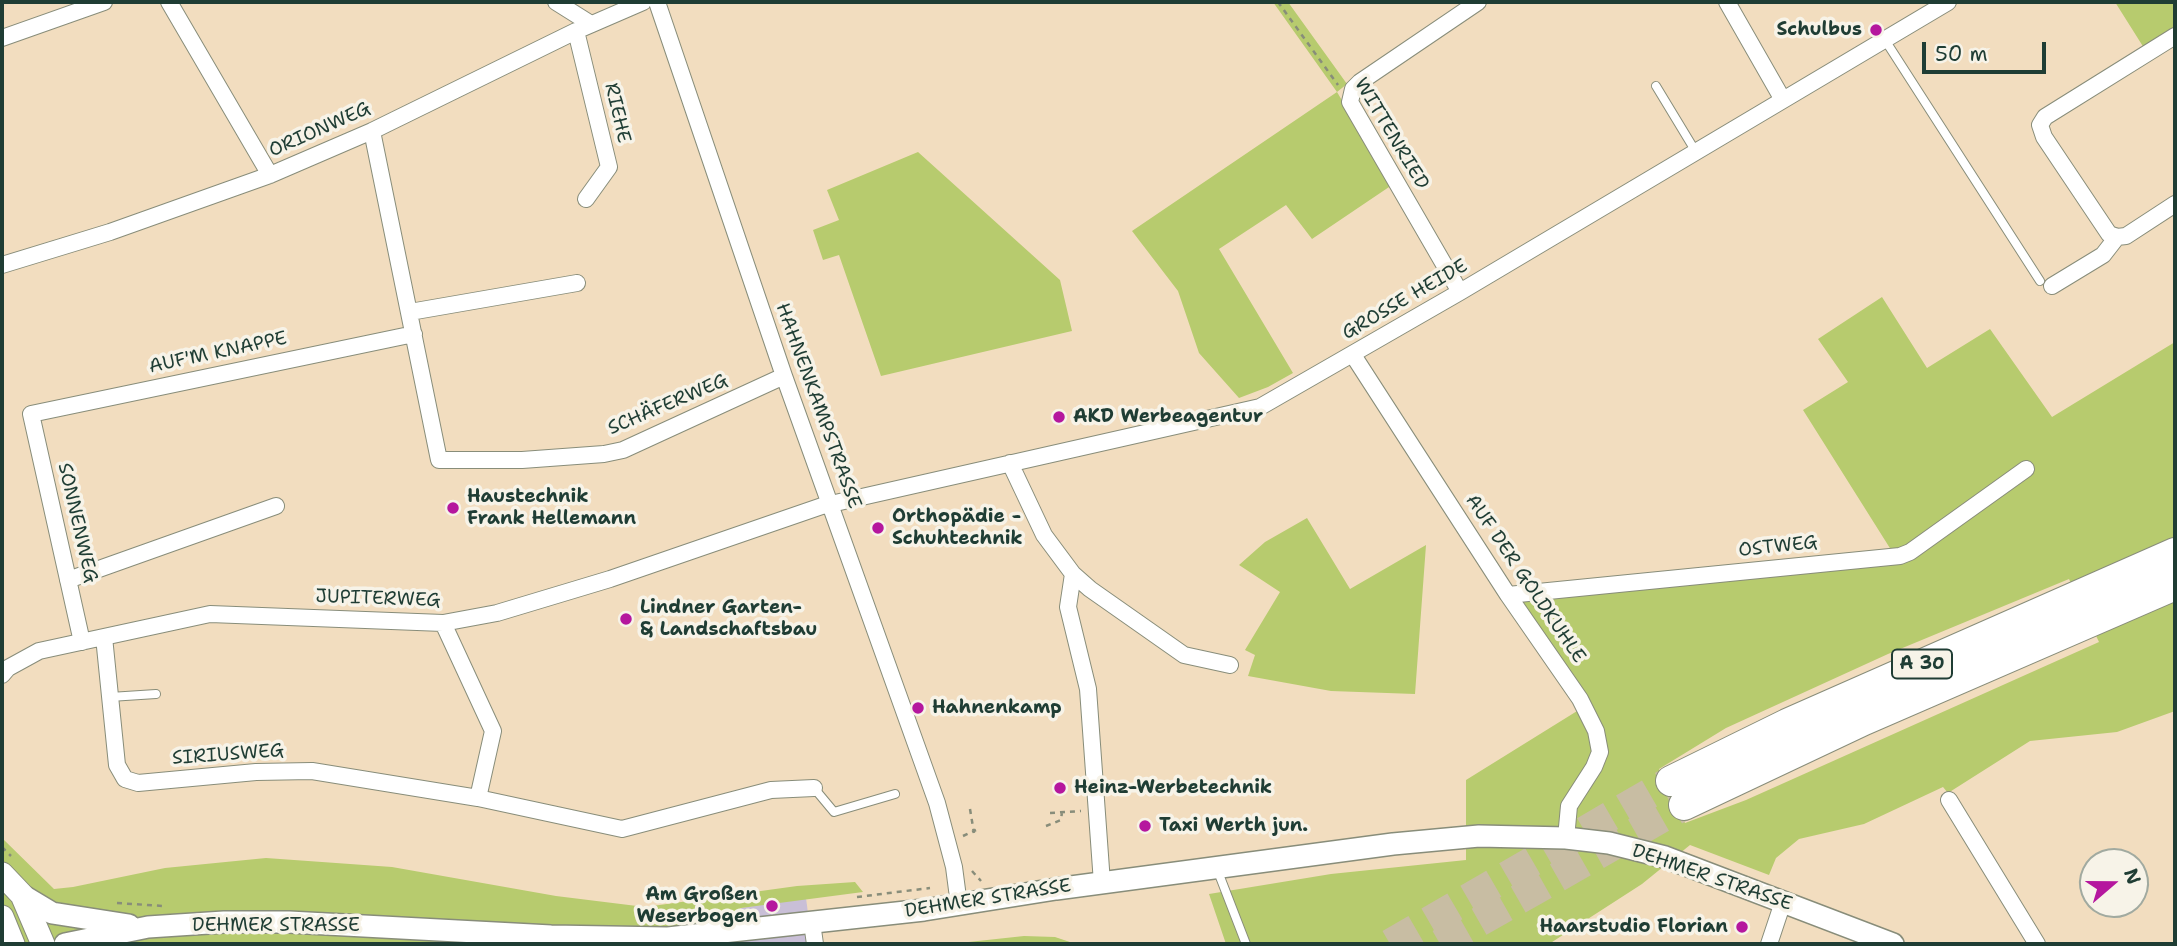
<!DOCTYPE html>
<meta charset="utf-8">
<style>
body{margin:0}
#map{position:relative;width:2177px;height:946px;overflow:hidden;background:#f2ddbf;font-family:"Shantell Sans",sans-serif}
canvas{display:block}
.frame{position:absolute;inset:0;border:4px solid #1f3d34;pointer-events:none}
.north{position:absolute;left:2079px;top:848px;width:70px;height:70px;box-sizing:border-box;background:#f7f3e8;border:2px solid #a1aaa0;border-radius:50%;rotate:70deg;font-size:19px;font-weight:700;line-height:28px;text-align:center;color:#1f3d34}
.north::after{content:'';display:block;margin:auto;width:24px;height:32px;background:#b5179e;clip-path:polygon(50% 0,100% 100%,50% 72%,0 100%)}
.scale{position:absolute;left:1922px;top:42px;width:124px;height:32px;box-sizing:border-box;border:4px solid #1f3d34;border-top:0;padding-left:9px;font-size:21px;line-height:24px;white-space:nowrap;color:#1f3d34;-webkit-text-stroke:5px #f7f3e8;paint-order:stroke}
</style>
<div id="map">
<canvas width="2177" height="946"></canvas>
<div class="frame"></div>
<div class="north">N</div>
<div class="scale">50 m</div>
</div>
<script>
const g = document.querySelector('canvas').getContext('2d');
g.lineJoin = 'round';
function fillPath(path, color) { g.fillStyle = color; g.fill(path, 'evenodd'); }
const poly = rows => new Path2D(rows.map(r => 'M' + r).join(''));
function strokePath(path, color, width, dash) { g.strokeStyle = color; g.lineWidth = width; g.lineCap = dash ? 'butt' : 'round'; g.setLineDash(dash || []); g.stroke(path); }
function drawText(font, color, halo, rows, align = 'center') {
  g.font = font + ' "Shantell Sans",sans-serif'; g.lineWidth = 7; g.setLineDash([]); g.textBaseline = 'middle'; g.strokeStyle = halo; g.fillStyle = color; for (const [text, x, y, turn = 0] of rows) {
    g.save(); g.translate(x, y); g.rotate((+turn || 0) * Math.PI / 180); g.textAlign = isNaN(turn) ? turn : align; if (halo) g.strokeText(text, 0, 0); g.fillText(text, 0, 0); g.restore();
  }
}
fillPath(poly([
 [806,898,812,944,706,944,741,908]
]), '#c9bfd7');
fillPath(poly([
 [1273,2,1288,2,1347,84,1337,92,1392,185,1312,239,1286,205,1219,249,1293,373,1268,387,1239,398,1199,353,1178,291,1132,231,1337,92],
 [2115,2,2175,2,2175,29,2144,48],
 [918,152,1060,280,1072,331,881,376,839,255,823,260,813,230,839,220,827,190],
 [1882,297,1927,368,1990,329,2052,417,2175,342,2175,711,2117,732,2030,741,1948,793,1943,787,1864,824,1799,839,1776,858,1769,875,1690,845,1642,884,1549,944,1226,944,1209,894,1331,874,1466,860,1466,780,1590,703,1512,589,1893,553,1803,410,1848,382,1818,339],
 [2069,579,2099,642,1746,800,1685,823,1659,769,1726,728,1888,654],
 [1307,518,1350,589,1426,545,1415,694,1331,691,1248,676,1255,655,1245,650,1280,592,1239,565,1265,542],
 [2,838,54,889,73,887,165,868,266,858,392,867,556,896,645,907,797,886,855,882,863,892,741,908,706,944,2,944],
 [1024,936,1055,937,1076,944,950,944]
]), '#b7cb6e');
strokePath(poly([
 [1390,944,1671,781],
 [1440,944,1684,805]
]), '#c8bda3', 30, [30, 15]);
const service = poly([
 [1885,40,2040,281],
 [1656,86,1696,152],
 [110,697,156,694],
 [814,788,834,812,895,794],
 [1217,869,1246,944]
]);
const minor = poly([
 [169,2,270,175],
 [556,2,591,24],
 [657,2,784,376,937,803,954,867,959,905],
 [1727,2,1783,100],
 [576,31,609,167,586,199],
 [2,38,104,2],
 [372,131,439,460,522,460,604,454,623,450,784,376],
 [2117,237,2109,234,2044,137,2040,125,2045,117,2175,36],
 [2,265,110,232,270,175,372,131,576,31,643,2],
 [2052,286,2103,255,2117,237,2126,236,2175,204],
 [1460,292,1350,102,1353,89,1360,82,1478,2],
 [410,312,577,283],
 [1353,355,1508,595,1580,699,1596,731,1600,752,1594,767,1569,806,1566,838],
 [1010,463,1044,535,1073,574,1090,589,1184,655,1230,665],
 [1073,574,1068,607,1088,689,1102,883],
 [68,580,276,506],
 [1508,595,1900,556,1910,552,2026,469],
 [443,623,493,731,478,798],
 [104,637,117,765,125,779,138,783,256,772,312,771,478,798,622,829,771,790,814,788],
 [82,642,31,414,414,334],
 [2,675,8,668,39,651,210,614,443,623,497,613,610,579,822,506,1260,407,1460,292,1948,2],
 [1949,800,2037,944],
 [812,923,815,944],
 [1769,944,1783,902]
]);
const tertiary = poly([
 [22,895,52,913,129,925],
 [65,944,148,927,224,922,289,922,551,936,668,938,924,910,1056,889,1393,844,1479,836,1566,838,1609,843,1665,857,1893,944]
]);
const secondary = poly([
 [2,874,22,895,43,944],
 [2,917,13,944]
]);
const motorway = poly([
 [1671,781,1787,724,2175,553],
 [1684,805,1864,720,2175,585]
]);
strokePath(service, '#888d7a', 10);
strokePath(minor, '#888d7a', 18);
strokePath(tertiary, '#888d7a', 24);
strokePath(secondary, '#888d7a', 25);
strokePath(motorway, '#888d7a', 32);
strokePath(poly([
 [1278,2,1338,85],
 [255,748,255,758],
 [970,809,974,833],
 [1050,813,1081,811],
 [1046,826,1061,820,1062,812],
 [963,836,976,830],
 [2,847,11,856],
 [972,871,981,881],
 [857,897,930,888],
 [117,903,163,906]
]), '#888d7a', 2.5, [5, 5]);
strokePath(service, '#fff', 8);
strokePath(minor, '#fff', 16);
strokePath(tertiary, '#fff', 21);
strokePath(secondary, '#fff', 23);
strokePath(motorway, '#fff', 30);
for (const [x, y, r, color] of [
 [1876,30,7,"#b5179e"],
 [1059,417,7,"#b5179e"],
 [453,508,7,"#b5179e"],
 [878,528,7,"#b5179e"],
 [626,619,7,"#b5179e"],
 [918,708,7,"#b5179e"],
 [1060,788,7,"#b5179e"],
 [1145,826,7,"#b5179e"],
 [772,906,7,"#b5179e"],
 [1742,927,7,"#b5179e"]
]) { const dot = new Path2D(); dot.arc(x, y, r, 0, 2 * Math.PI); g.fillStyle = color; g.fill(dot); strokePath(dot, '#f7f3e8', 2.5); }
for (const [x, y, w] of [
 [1922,664,60]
]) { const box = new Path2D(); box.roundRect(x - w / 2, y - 14.5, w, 29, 5); g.fillStyle = '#f7f3e8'; g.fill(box); strokePath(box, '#1f3d34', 2); }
drawText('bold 18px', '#1f3d34', null, [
 ["A 30",1922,664]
]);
drawText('bold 19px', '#1f3d34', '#f7f3e8', [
 ["Schulbus",1862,30,"right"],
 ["AKD Werbeagentur",1073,417],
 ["Haustechnik",467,497],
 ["Frank Hellemann",467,519],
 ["Orthopädie -",892,517],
 ["Schuhtechnik",892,539],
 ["Lindner Garten-",640,608],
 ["& Landschaftsbau",640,630],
 ["Hahnenkamp",932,708],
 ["Heinz-Werbetechnik",1074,788],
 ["Taxi Werth jun.",1159,826],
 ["Am Großen",758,895,"right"],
 ["Weserbogen",758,917,"right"],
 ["Haarstudio Florian",1728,927,"right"]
], 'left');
drawText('19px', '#1f3d34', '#f7f3e8', [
 ["RIEHE",617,113,77],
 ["ORIONWEG",320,130,-24],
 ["WITTENRIED",1391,134,59],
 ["GROSSE HEIDE",1405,300,-30],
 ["AUF'M KNAPPE",218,353,-12],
 ["SCHÄFERWEG",668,405,-23],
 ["HAHNENKAMPSTRASSE",818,406,70],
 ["SONNENWEG",77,523,77],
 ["OSTWEG",1778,547,-6],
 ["AUF DER GOLDKUHLE",1525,579,56],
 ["JUPITERWEG",378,599,2],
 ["SIRIUSWEG",228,755,-4],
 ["DEHMER STRASSE",1712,878,19],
 ["DEHMER STRASSE",988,899,-9],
 ["DEHMER STRASSE",276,926]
]);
</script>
